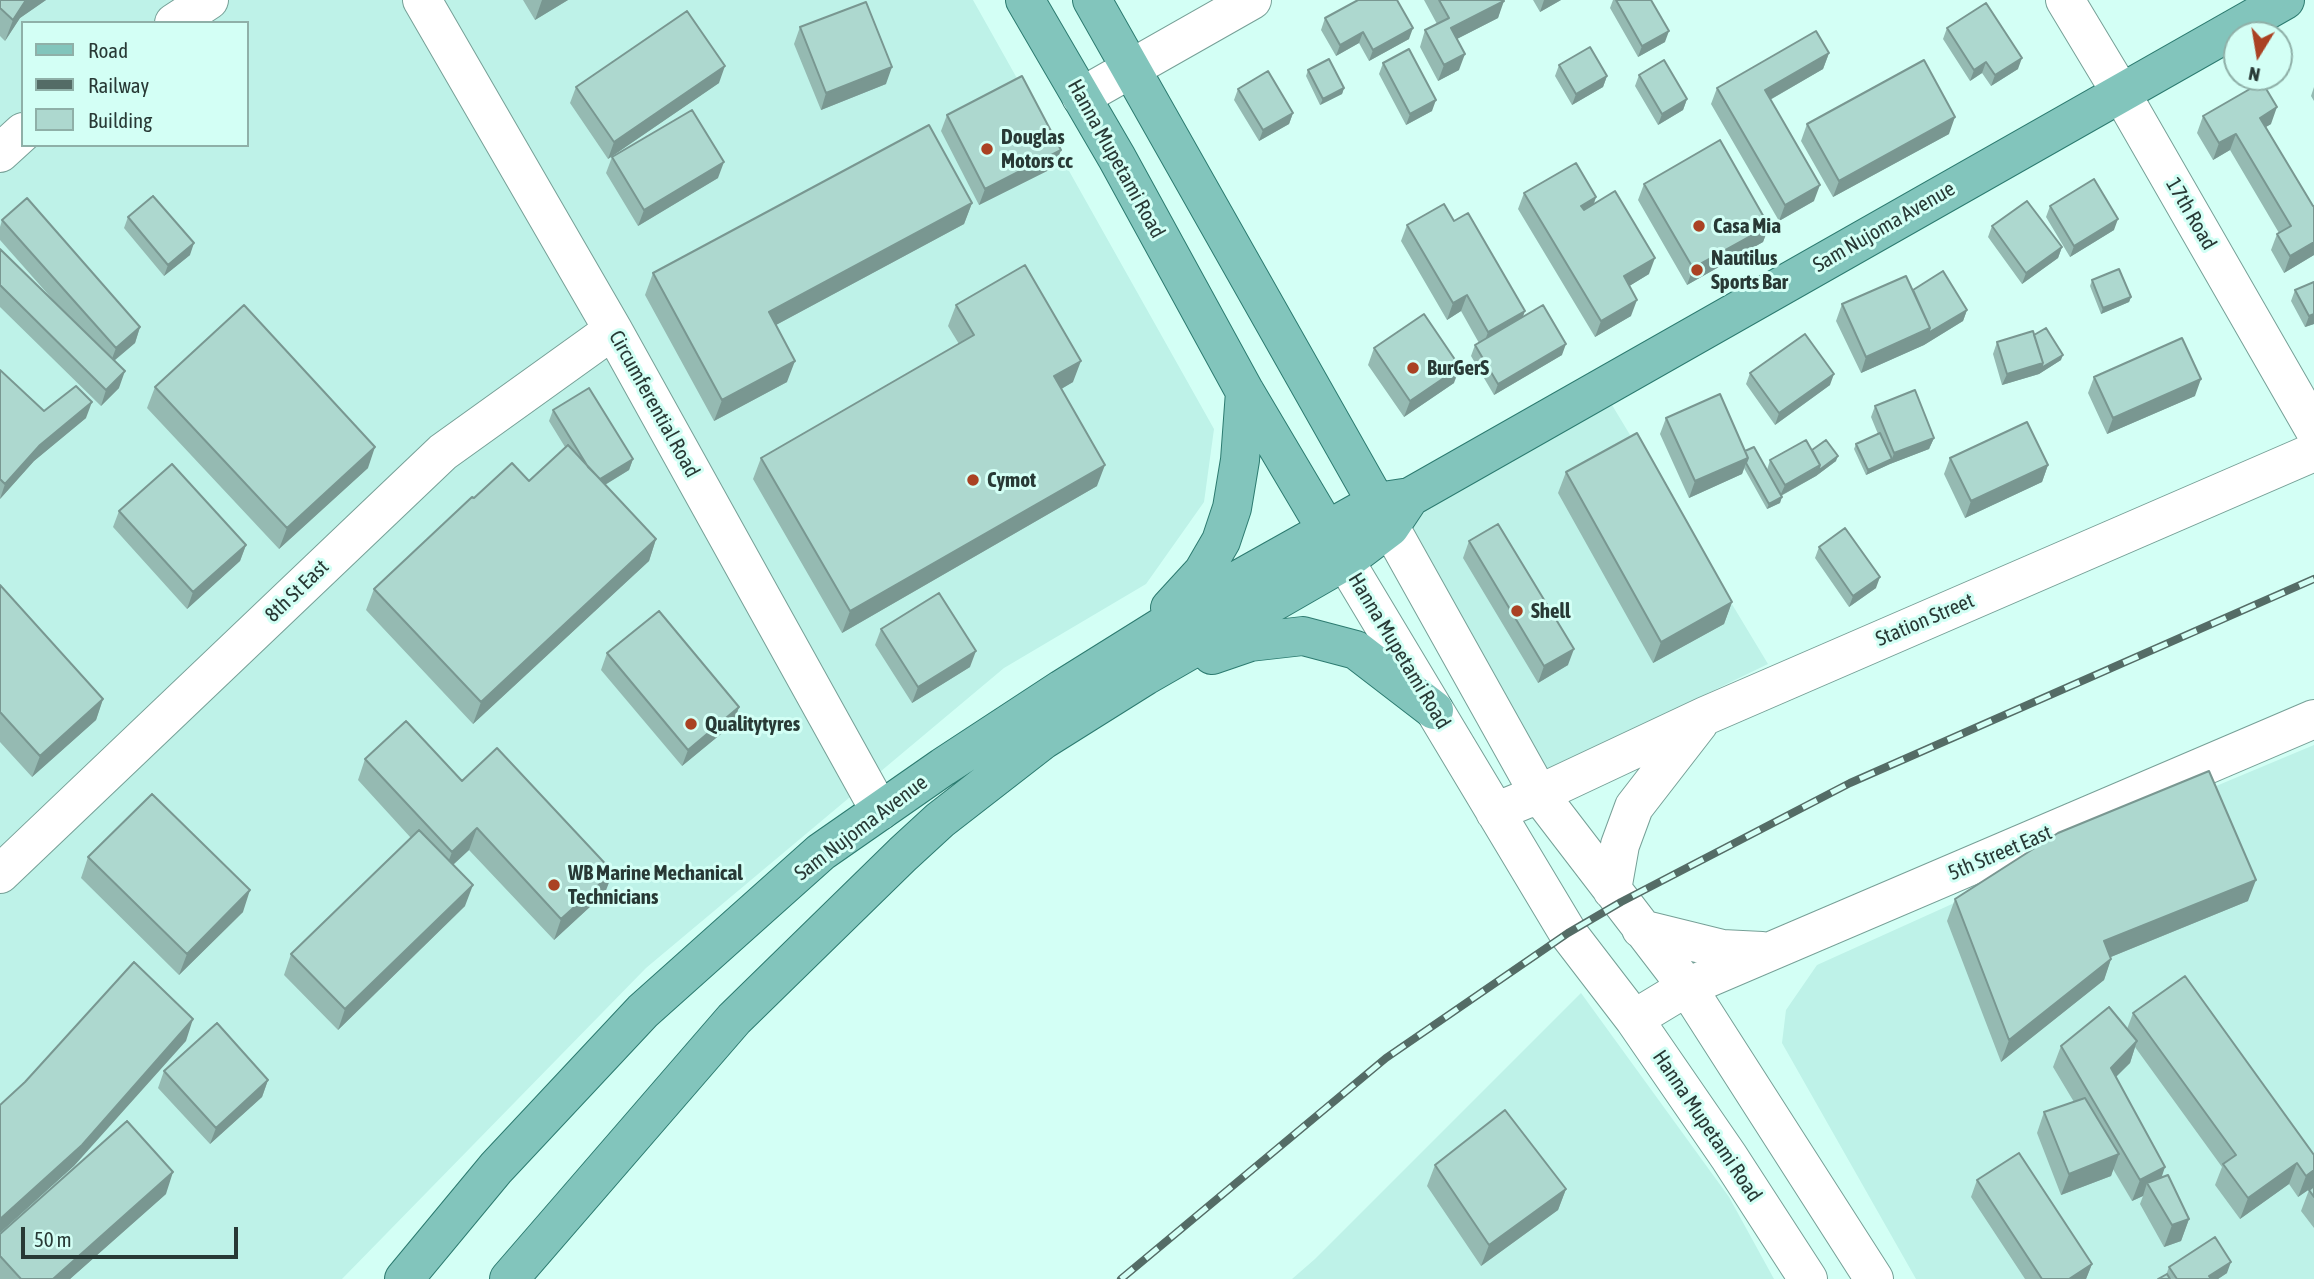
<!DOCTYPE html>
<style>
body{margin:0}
#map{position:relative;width:2314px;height:1279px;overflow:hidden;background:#d3fff5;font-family:"Asap Condensed",sans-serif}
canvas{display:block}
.legend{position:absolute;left:21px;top:21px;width:228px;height:126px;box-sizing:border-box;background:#d3fff5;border:2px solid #8fb0a8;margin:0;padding:9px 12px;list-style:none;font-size:21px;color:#283935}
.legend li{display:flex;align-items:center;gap:14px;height:35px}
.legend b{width:35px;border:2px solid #8fb0a8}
.north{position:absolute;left:2223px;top:21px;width:70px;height:70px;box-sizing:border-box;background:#d3fff5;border:2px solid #8fb0a8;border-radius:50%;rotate:191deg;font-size:19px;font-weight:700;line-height:28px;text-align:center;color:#283935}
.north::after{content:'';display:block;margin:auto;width:24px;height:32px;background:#aa4223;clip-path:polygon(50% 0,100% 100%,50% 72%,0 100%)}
.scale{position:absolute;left:21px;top:1227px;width:217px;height:32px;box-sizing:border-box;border:4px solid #283935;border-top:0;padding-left:9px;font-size:21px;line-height:24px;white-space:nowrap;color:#283935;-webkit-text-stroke:5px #d3fff5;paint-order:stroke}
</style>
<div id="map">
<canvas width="2314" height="1279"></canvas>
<ul class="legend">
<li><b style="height:9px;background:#82c5bc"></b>Road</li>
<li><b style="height:9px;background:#546c66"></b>Railway</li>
<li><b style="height:19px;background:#add8cf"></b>Building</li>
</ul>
<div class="north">N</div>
<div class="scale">50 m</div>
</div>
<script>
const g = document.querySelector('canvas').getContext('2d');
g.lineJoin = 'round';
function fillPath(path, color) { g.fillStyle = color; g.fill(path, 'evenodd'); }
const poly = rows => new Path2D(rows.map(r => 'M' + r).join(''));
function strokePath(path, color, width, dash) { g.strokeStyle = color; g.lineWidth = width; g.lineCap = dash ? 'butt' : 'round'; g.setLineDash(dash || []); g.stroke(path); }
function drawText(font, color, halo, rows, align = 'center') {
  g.font = font + ' "Asap Condensed",sans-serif'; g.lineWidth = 6; g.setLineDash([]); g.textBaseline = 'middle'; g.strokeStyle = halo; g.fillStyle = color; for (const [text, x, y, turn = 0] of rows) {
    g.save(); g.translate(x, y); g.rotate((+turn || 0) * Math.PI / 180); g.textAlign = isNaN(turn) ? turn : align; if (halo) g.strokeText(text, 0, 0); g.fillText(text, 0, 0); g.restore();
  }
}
fillPath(poly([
 [0,0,973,0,1214,429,1204,502,1146,584,1004,668,646,968,342,1279,0,1279],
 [23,23,247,23,247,145,23,145],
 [1612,405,1768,664,1545,772,1402,522],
 [2314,745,2314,1279,1916,1279,1782,1043,1786,1010,1817,965,2178,802],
 [1581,993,1729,1197,1774,1279,1292,1279,1315,1259]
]), '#bef2e8');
const minor = poly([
 [422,0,613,330,880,811],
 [2065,0,2121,93,2314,429],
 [174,23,209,0],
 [1081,97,1252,0],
 [0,153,23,132],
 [1390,527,1539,794,1687,987,1874,1279],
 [1345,561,1568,933,1634,1019,1729,1157,1808,1279],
 [1495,812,1539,794,1705,716,2314,452],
 [0,874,443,452,613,330],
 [1612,890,1620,845,1634,807,1699,723],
 [1641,929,1722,949,1762,951],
 [1634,1019,1687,987,2314,719]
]);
const major = poly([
 [1025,0,1117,158,1245,392,1341,554],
 [1092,0,1389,525],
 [1170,608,1203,572,1221,541,1232,508,1240,460,1245,392],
 [1212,655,1250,642,1303,636,1356,650,1434,710],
 [404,1279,496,1168,643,1011,821,852,943,767,1062,689,1227,586,1377,502,1410,497,2285,0],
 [509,1279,734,1019,903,854,940,820,1043,740,1145,676,1345,561,1390,527,1410,497]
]);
strokePath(minor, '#76a097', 40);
strokePath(major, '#2c7b70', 40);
strokePath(minor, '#fff', 38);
strokePath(major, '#82c5bc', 38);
const rail = poly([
 [1121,1279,1386,1058,1568,933,1621,902,1850,783,2314,579]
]);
strokePath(rail, '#546c66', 8);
strokePath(rail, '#d3fff5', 5, [16]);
fillPath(poly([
 [0,0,46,0,20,18,5,41,0,36],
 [523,0,568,0,535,20],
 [1424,0,1503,0,1498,18,1457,39,1459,70,1438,81,1420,47,1425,30,1437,24],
 [1533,0,1561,0,1540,12],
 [1613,0,1651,0,1665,42,1638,57,1610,8],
 [1325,18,1409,39,1369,61,1359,43,1336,56,1321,30],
 [800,27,886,84,821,110,794,44],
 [1947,28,2018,69,1991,86,1982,73,1970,81,1943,39],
 [1829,53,1823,69,1770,100,1814,201,1779,221,1711,104,1717,88],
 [1383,63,1432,111,1406,125,1379,74],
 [1559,65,1607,76,1603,87,1572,105,1555,76],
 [1308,70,1344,88,1342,94,1320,105,1306,76],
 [1639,75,1687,99,1683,110,1658,125,1635,86],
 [719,83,608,159,570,103,576,87],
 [2314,87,2314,101,2311,96],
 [1238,89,1293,113,1289,124,1259,141,1234,100],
 [947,115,1055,167,979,205,941,131],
 [2203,116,2271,124,2266,127,2313,206,2314,206,2314,255,2284,273,2271,250,2277,234,2279,233,2230,150,2213,160,2197,133],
 [1807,124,1949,134,1833,197,1801,141],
 [612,157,718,178,638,226,606,173],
 [1644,184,1769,226,1763,242,1687,285,1638,200],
 [1524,193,1596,197,1594,204,1649,274,1629,286,1631,316,1595,337,1518,209],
 [972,203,964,224,776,325,787,382,714,421,645,295,653,273],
 [2050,206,2114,230,2070,257,2046,217],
 [128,217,190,255,164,276,124,228],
 [2,220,140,327,135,343,114,361,119,388,101,406,0,307,0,249,62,310,0,240,0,227],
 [1454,221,1523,317,1562,355,1494,395,1471,356,1475,345,1479,343,1461,311,1447,320,1401,241,1407,225],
 [1992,226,2062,247,2058,258,2022,284,1988,237],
 [2092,280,2131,297,2129,302,2101,314,2090,286],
 [1913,290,1967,310,1963,321,1924,345,1861,373,1836,321,1842,304],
 [2295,290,2314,324,2305,327,2291,301],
 [956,305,1073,382,1061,389,1097,486,842,633,753,479,761,458,959,344,948,326],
 [2034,335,2061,360,2039,374,2002,385,1993,354,1997,342],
 [1374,348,1454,383,1404,417,1368,365],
 [0,370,44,411,86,418,34,461,0,499],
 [1750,373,1830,385,1775,425,1746,384],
 [2094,377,2195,396,2107,434,2088,393],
 [155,387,368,468,279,549,147,408],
 [1875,406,1934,438,1929,449,1890,464,1866,475,1854,449,1856,444,1878,434,1871,417],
 [553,410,633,459,629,470,605,485,656,539,649,561,473,724,366,610,374,589,474,498,529,481,565,447,549,421],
 [1666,418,1745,451,1767,470,1770,460,1812,450,1836,461,1816,476,1781,496,1780,503,1767,509,1744,468,1742,474,1689,498,1660,434],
 [1950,458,2048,465,2042,482,1965,518,1944,474],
 [1566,472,1732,602,1724,624,1653,663,1558,493],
 [119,511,246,545,240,561,187,609,113,527],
 [1469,541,1568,665,1538,683,1463,558],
 [1819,547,1876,588,1849,607,1815,558],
 [0,585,103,699,96,720,32,777,0,742],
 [881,629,970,667,912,703,875,645],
 [607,653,739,707,733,724,682,766,601,670],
 [365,759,462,781,605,893,554,940,469,850,453,865,465,906,338,1030,284,975,291,954,411,838,358,780],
 [88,857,243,912,179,975,81,878],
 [1955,899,2248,901,2111,957,2111,959,2104,980,2001,1062,1947,921],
 [2185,976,2314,1186,2298,1197,2289,1184,2240,1219,2215,1185,2222,1167,2135,1047,2130,1063,2116,1076,2162,1178,2189,1219,2181,1241,2164,1247,2140,1204,2143,1196,2132,1201,2113,1169,2111,1176,2061,1195,2037,1133,2044,1112,2074,1102,2053,1067,2061,1046,2127,1029,2133,1013],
 [164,1071,268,1080,262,1097,210,1144,158,1088],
 [1435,1165,1566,1189,1558,1210,1481,1266,1427,1186],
 [1977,1180,2092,1264,2086,1279,2025,1279,1971,1197],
 [2314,1186,2314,1228,2301,1211,2309,1190],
 [166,1194,70,1279,0,1279,0,1234],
 [2169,1267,2227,1273,2218,1279,2158,1279,2166,1275]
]), '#95bab2');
fillPath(poly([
 [26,0,46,0,20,18,5,41,13,20],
 [542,0,568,0,535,20],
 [1544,0,1561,0,1540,12],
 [1504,1,1498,18,1445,45,1451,28],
 [1413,28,1409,39,1369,61,1373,50],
 [1669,31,1665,42,1638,57,1642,46],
 [1363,32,1359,43,1336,56,1340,45],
 [1829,53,1823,69,1759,106,1765,90],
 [1465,54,1459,70,1438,81,1444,65],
 [2022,58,2018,69,1991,86,1995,75],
 [1986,62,1982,73,1970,81,1974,70],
 [725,66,719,83,608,159,614,142],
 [892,67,886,84,821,110,826,93],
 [1607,76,1603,87,1572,105,1576,94],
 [1344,88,1342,94,1320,105,1323,99],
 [1687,99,1683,110,1658,125,1662,114],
 [1436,100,1432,111,1406,125,1410,114],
 [2277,107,2271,124,2254,134,2260,118],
 [1293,113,1289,124,1259,141,1263,130],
 [1955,117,1949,134,1833,197,1839,181],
 [2236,134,2230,150,2213,160,2219,143],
 [1061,150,1055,167,979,205,985,189],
 [724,162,718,178,638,226,644,210],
 [1820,185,1814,201,1779,221,1785,205],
 [1596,197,1590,213,1575,222,1581,206],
 [972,203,964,224,761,333,769,312],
 [2118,219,2114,230,2070,257,2074,246],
 [1769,226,1763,242,1687,285,1693,268],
 [2314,242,2314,255,2284,273,2290,256],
 [194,243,190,255,164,276,168,265],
 [2062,247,2058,258,2022,284,2026,273],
 [1655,258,1649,274,1618,293,1624,276],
 [1467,295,1461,311,1447,320,1453,303],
 [2131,297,2129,302,2101,314,2103,308],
 [1637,300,1631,316,1595,337,1601,321],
 [1967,310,1963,321,1924,345,1861,373,1866,357],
 [1525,311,1519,328,1482,349,1488,332],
 [2314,314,2314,324,2305,327,2309,316],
 [140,327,135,343,110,364,116,348],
 [1566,344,1562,355,1494,395,1498,384],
 [2063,355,2061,360,2039,374,2002,385,2007,374],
 [795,361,787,382,714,421,722,400],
 [1081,361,1073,382,1046,398,1054,376],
 [1460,367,1454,383,1404,417,1410,401],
 [125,371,119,388,101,406,106,390],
 [1834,374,1830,385,1775,425,1779,413],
 [2201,379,2195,396,2107,434,2113,418],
 [92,402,86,418,34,461,0,499,5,484,40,445],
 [1934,438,1929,449,1890,464,1866,475,1868,470,1892,459,1894,453],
 [375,447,368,468,279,549,287,528],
 [1838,456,1836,461,1816,476,1780,496,1785,485],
 [1748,458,1742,474,1689,498,1695,481],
 [633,459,629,470,593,492,597,481],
 [1105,465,1097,486,842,633,850,611],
 [2048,465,2042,482,1965,518,1971,501],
 [1782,497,1780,503,1767,509,1769,504],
 [656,539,649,561,473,724,481,702],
 [246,545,240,561,187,609,193,592],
 [1880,577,1876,588,1849,607,1853,596],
 [1732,602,1724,624,1653,663,1661,642],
 [1574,649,1568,665,1538,683,1544,666],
 [976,651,970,667,912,703,918,687],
 [103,699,96,720,32,777,40,756],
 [739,707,733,724,682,766,688,750],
 [477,828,469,850,444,873,452,852],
 [613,872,605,893,554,940,561,919],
 [2256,880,2248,901,2096,963,2104,941],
 [473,885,465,906,338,1030,345,1009],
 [250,890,243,912,179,975,187,954],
 [2111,959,2104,980,2001,1062,2009,1040],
 [193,1019,186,1041,74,1166,0,1233,0,1219],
 [2137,1041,2130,1063,2104,1089,2111,1068],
 [268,1080,262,1097,210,1144,216,1128],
 [2119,1154,2111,1176,2061,1195,2069,1174],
 [2297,1163,2289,1184,2240,1219,2248,1198],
 [2165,1167,2158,1188,2147,1183,2143,1196,2132,1201,2140,1180],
 [2314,1170,2314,1186,2298,1197,2306,1176],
 [173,1172,166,1194,70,1279,53,1279],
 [1566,1189,1558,1210,1481,1266,1489,1245],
 [2189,1219,2181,1241,2164,1247,2172,1225],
 [2231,1262,2227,1273,2218,1279,2208,1279,2209,1276],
 [2092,1264,2086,1279,2069,1279]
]), '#799791');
const building = poly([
 [0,0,26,0,13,20,0,8,0,0],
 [1358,0,1397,0,1413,28,1373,50,1363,32,1340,45,1325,18,1358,0],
 [1439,0,1503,0,1504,1,1451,28,1465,54,1444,65,1425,30,1449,18,1439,0],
 [1616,0,1651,0,1669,31,1642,46,1616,0],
 [866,2,892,67,826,93,800,27,866,2],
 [1986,3,2022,58,1995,75,1986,62,1974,70,1947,28,1986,3],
 [687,11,725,66,614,142,576,87,687,11],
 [1816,31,1829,53,1765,90,1820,185,1785,205,1717,88,1816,31],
 [1590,47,1607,76,1576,94,1559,65,1590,47],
 [1409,49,1436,100,1410,114,1383,63,1409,49],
 [1329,59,1344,88,1323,99,1308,70,1329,59],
 [1664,60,1687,99,1662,114,1639,75,1664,60],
 [1924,60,1955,117,1839,181,1807,124,1924,60],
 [1268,71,1293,113,1263,130,1238,89,1268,71],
 [1022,76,1061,150,985,189,947,115,1022,76],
 [2262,82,2277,107,2260,118,2313,206,2314,206,2314,242,2290,256,2277,234,2291,226,2236,134,2219,143,2203,116,2262,82],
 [692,110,724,162,644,210,612,157,692,110],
 [929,125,972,203,769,312,795,361,722,400,653,273,929,125],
 [1720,140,1769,226,1693,268,1644,184,1720,140],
 [1576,163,1596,197,1581,206,1584,210,1615,191,1655,258,1624,276,1637,300,1601,321,1524,193,1576,163],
 [2094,179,2118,219,2074,246,2050,206,2094,179],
 [153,196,194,243,168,265,128,217,153,196],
 [27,198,140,327,116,348,2,220,27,198],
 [2027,201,2062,247,2026,273,1992,226,2027,201],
 [1444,204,1454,221,1468,213,1525,311,1488,332,1467,295,1453,303,1407,225,1444,204],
 [0,249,125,371,106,390,0,285,0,249],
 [1025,265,1081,361,1054,376,1105,465,850,611,761,458,974,335,956,305,1025,265],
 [2119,269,2131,297,2103,308,2092,280,2119,269],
 [1943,271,1967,310,1928,333,1930,328,1913,290,1943,271],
 [1906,276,1930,328,1866,357,1842,304,1906,276],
 [2314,282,2314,314,2309,316,2295,290,2314,282],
 [244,305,375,447,287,528,155,387,244,305],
 [1543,305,1566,344,1498,384,1475,345,1543,305],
 [1424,314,1460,367,1410,401,1374,348,1424,314],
 [2046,328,2063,355,2041,368,2043,363,2034,335,2046,328],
 [2033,331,2043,363,2007,374,1997,342,2033,331],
 [1805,334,1834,374,1779,413,1750,373,1805,334],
 [2182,338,2201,379,2113,418,2094,377,2182,338],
 [0,370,44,411,76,386,92,402,40,445,5,484,0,479,0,370],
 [589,388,633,459,600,479,588,467,553,410,589,388],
 [1915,390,1934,438,1894,453,1875,406,1915,390],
 [1720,394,1748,458,1695,481,1666,418,1720,394],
 [2027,422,2048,465,1971,501,1950,458,2027,422],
 [1637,433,1732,602,1661,642,1566,472,1637,433],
 [1880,433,1892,459,1868,470,1856,444,1880,433],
 [1806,440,1820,465,1785,485,1770,460,1806,440],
 [1826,440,1838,456,1818,471,1820,465,1812,450,1826,440],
 [568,445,656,539,481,702,374,589,472,497,474,498,512,463,529,481,568,445],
 [1754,447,1782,497,1769,504,1746,463,1748,458,1745,451,1754,447],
 [172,464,246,545,193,592,119,511,172,464],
 [1498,524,1574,649,1544,666,1469,541,1498,524],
 [1845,528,1880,577,1853,596,1819,547,1845,528],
 [0,585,103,699,40,756,0,712,0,585],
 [939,593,976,651,918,687,881,629,939,593],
 [659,611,739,707,688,750,607,653,659,611],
 [406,721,462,781,497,748,613,872,561,919,477,828,452,852,365,759,406,721],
 [2209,771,2256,880,2104,941,2111,959,2009,1040,1955,899,2058,833,2209,771],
 [152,794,250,890,187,954,88,857,152,794],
 [419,830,473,885,345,1009,291,954,419,830],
 [134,962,193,1019,82,1145,0,1219,0,1105,25,1082,134,962],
 [2185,976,2314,1155,2314,1170,2306,1176,2297,1163,2248,1198,2223,1164,2236,1155,2133,1013,2185,976],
 [2109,1007,2137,1041,2111,1068,2165,1167,2140,1180,2061,1046,2109,1007],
 [217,1023,268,1080,216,1128,164,1071,217,1023],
 [2085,1098,2119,1154,2069,1174,2044,1112,2085,1098],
 [1505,1110,1566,1189,1489,1245,1435,1165,1505,1110],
 [127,1121,173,1172,53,1279,21,1279,0,1256,0,1234,127,1121],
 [2019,1153,2092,1264,2069,1279,2042,1279,1977,1180,2019,1153],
 [2168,1175,2189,1219,2172,1225,2147,1183,2168,1175],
 [2314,1186,2314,1197,2309,1190,2314,1186],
 [2215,1237,2231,1262,2209,1276,2211,1279,2177,1279,2169,1267,2215,1237],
 [2167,1274,2170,1279,2158,1279,2167,1274]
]);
fillPath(building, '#add8cf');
strokePath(building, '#799791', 2);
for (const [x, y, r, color] of [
 [987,149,7,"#aa4223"],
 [1699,226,7,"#aa4223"],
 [1697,270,7,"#aa4223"],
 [1413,368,7,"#aa4223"],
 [973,480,7,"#aa4223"],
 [1517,611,7,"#aa4223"],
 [691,724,7,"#aa4223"],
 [554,885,7,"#aa4223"]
]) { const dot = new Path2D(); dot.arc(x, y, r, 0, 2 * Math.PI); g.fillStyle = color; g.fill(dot); strokePath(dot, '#d3fff5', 2.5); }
drawText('bold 21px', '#283935', '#d3fff5', [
 ["Douglas",1001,137],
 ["Motors cc",1001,161],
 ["Casa Mia",1713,226],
 ["Nautilus",1711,258],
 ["Sports Bar",1711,282],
 ["BurGerS",1427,368],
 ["Cymot",987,480],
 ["Shell",1531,611],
 ["Qualitytyres",705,724],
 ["WB Marine Mechanical",568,873],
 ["Technicians",568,897]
], 'left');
drawText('21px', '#283935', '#d3fff5', [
 ["Hanna Mupetami Road",1116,159,61],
 ["17th Road",2191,214,60],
 ["Sam Nujoma Avenue",1884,227,-30],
 ["Circumferential Road",654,404,61],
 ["8th St East",297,591,-44],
 ["Station Street",1925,620,-23],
 ["Hanna Mupetami Road",1399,651,59],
 ["Sam Nujoma Avenue",861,828,-37],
 ["5th Street East",2000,853,-23],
 ["Hanna Mupetami Road",1707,1126,56]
]);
</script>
